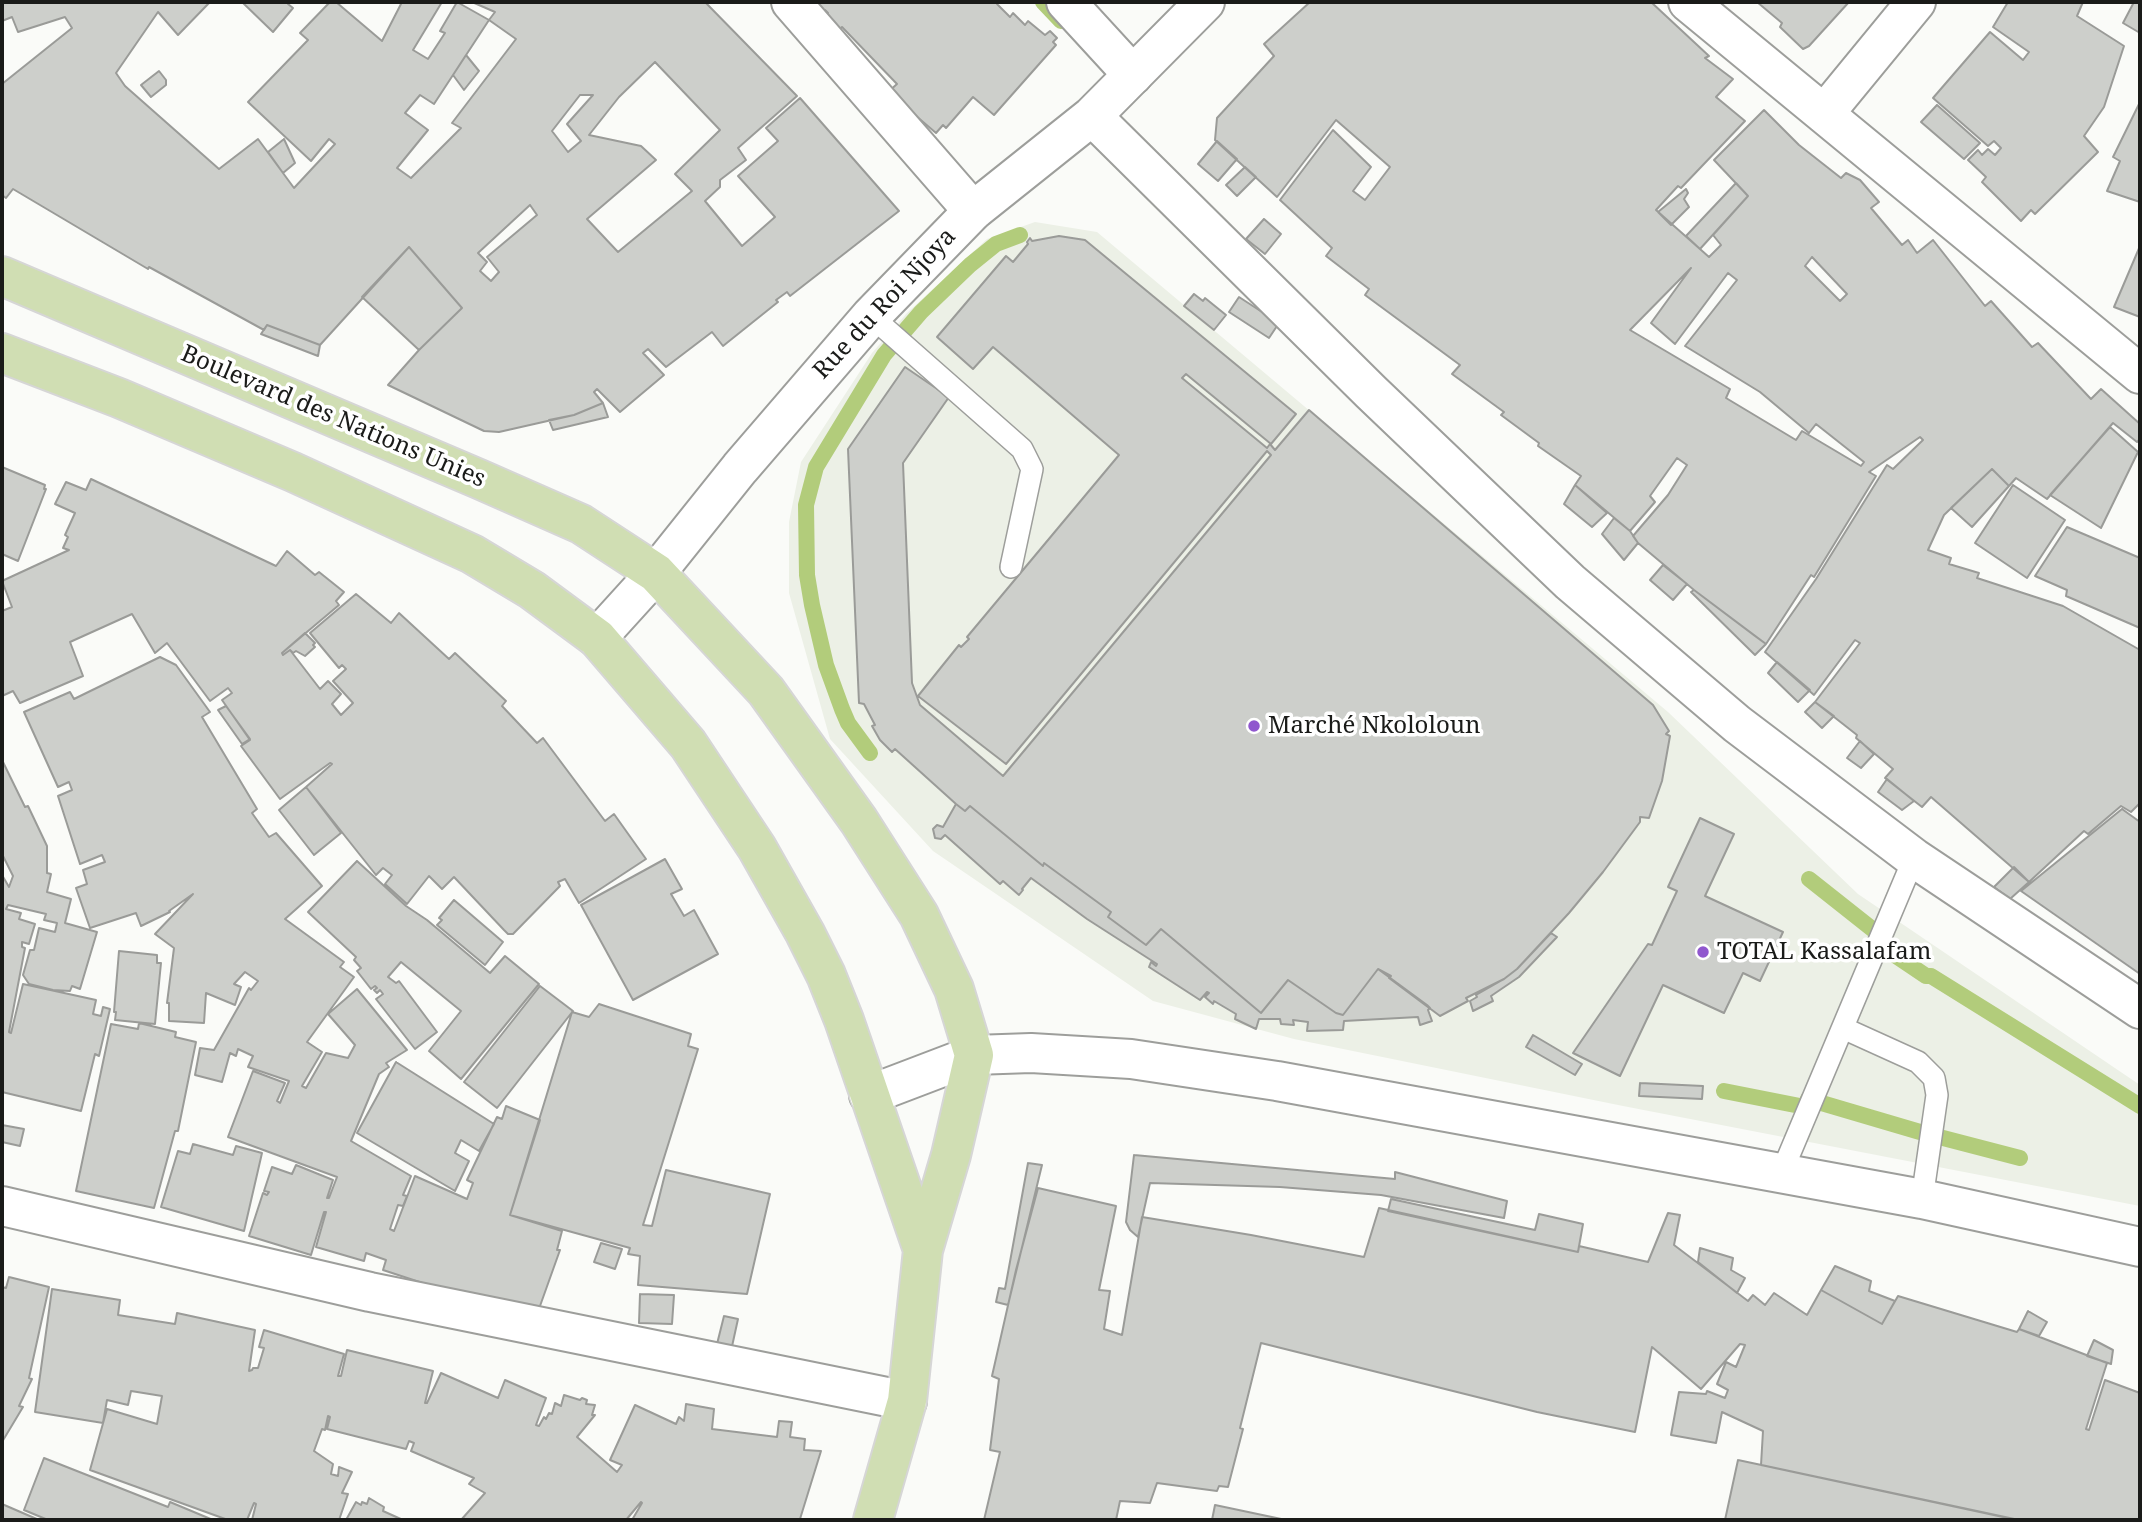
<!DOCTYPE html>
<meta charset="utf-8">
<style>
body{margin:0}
#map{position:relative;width:2142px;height:1522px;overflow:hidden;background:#fafbf8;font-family:"Noto Serif",serif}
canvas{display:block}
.frame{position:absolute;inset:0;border:4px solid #1a1b19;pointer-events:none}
</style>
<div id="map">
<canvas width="2142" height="1522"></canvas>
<div class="frame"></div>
</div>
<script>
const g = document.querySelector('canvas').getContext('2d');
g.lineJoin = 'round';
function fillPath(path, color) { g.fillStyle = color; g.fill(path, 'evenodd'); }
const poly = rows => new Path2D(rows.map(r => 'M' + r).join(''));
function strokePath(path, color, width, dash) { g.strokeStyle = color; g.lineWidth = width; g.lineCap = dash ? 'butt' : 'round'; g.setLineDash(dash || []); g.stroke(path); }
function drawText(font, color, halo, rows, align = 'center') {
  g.font = font + ' "Noto Serif",serif'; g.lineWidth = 7; g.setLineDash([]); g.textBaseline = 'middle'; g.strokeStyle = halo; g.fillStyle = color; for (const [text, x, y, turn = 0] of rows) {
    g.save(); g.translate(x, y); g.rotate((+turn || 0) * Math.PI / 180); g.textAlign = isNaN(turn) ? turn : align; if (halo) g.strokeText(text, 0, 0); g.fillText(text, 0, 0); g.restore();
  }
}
fillPath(poly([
 [1035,222,1097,232,1668,712,1858,894,2140,1085,2140,1206,1623,1106,1294,1039,1153,1001,933,851,830,739,789,593,789,522,801,462,872,353,907,313,987,239]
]), '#ecf0e6');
strokePath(poly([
 [1043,2,1061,21],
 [870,753,848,723,842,709,826,665,812,605,807,575,806,505,816,467,884,355,921,312,970,265,996,244,1020,235],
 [1809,879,1881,936,1877,943,1926,976,1931,976,2140,1106],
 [1724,1091,1805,1107,1808,1099,1920,1132,2020,1158]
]), '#b2cc7b', 16);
const building = poly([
 [2,2,210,2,178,35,158,12,116,73,125,86,219,169,258,139,294,188,335,144,329,139,311,161,248,102,308,40,300,33,330,2,336,2,382,41,402,2,442,2,413,50,428,59,445,33,440,31,457,2,489,20,495,12,472,2,705,2,797,96,738,148,746,160,720,180,720,187,705,201,742,246,775,217,738,176,778,141,766,128,800,98,899,211,790,296,787,292,776,300,778,302,723,346,712,332,666,367,648,349,643,353,664,375,620,412,597,389,594,392,603,403,574,415,499,432,484,431,388,385,419,350,462,308,409,247,320,345,267,325,264,330,149,267,148,269,13,189,6,198,2,195,2,84,72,28,65,17,18,32,12,17,2,21,2,2],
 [489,20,516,39,452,123,461,128,411,178,397,168,428,130,405,113,420,95,434,104,489,20],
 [655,62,720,130,675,174,692,191,618,252,587,219,656,160,641,146,589,135,619,97,655,62],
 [530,205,537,215,487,257,499,272,491,281,480,271,487,262,478,253,530,205],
 [242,2,290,2,288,4,293,8,273,32,242,2],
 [814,2,999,2,997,4,1010,17,1013,13,1025,25,1028,21,1045,35,1050,31,1057,38,1053,42,1056,45,994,115,973,97,946,128,943,125,936,133,888,92,897,84,842,27,833,36,820,22,828,13,825,10,815,20,814,2],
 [1310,2,1651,2,1709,56,1705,58,1733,79,1716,97,1745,121,1681,188,1678,186,1656,210,1709,257,1721,245,1713,235,1748,196,1714,160,1764,110,1799,145,1841,178,1846,173,1860,180,1879,202,1871,208,1902,245,1908,240,1917,253,1933,240,1985,306,1991,301,2032,347,2038,343,2091,399,2101,389,2140,424,2140,439,2137,442,2113,423,2047,499,2016,478,2009,486,1992,469,1944,515,1928,550,1951,558,1949,564,1979,573,1977,578,2063,606,2140,650,2140,803,2131,812,2121,806,2088,834,2084,831,2029,882,1931,797,1922,807,1885,778,1893,769,1856,738,1857,735,1815,702,1860,643,1855,640,1814,695,1765,652,1816,579,1887,465,1893,469,1923,440,1920,437,1869,472,1876,476,1814,577,1811,575,1766,644,1694,590,1638,543,1633,536,1668,495,1687,465,1677,458,1650,496,1655,502,1630,531,1575,485,1581,476,1538,446,1539,443,1501,415,1504,412,1452,374,1460,365,1365,295,1369,289,1326,256,1332,248,1280,200,1333,130,1371,167,1353,191,1365,200,1390,167,1336,120,1277,197,1215,140,1217,118,1274,56,1264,44,1310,2],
 [1812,257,1847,294,1840,301,1805,266,1812,257],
 [1691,268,1651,323,1675,344,1728,273,1737,280,1685,346,1760,392,1809,433,1816,424,1864,462,1861,466,1802,431,1796,440,1726,398,1730,389,1630,330,1691,268],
 [1757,2,1849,2,1809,46,1803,49,1780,27,1782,23,1757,2],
 [2008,2,2083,2,2077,16,2124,46,2104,107,2084,136,2098,152,2035,214,2031,210,2021,221,1982,182,1986,177,1968,160,1978,150,1982,155,1988,149,1995,155,2001,148,1994,141,1988,146,1933,98,1990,32,2023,60,2029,52,1993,27,2008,2],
 [2134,2,2140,2,2140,33,2123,23,2134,2],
 [466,55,479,71,464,90,453,75,466,55],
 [159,71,166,80,166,85,151,97,141,85,159,71],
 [580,95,593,95,567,124,581,141,568,152,552,131,580,95],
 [2140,102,2140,202,2107,191,2120,161,2113,157,2140,102],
 [1937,105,1980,143,1964,159,1921,122,1937,105],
 [284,139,295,163,283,173,268,152,284,139],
 [1217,141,1237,159,1218,181,1198,164,1217,141],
 [1245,167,1256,177,1237,196,1226,185,1245,167],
 [1736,183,1748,196,1700,249,1686,236,1736,183],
 [1686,189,1688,193,1684,199,1689,207,1671,225,1658,212,1686,189],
 [1264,219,1281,234,1265,254,1246,239,1264,219],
 [1059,236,1085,240,1296,414,1271,444,1186,374,1182,378,1267,448,1270,444,1275,450,1309,410,1653,705,1669,731,1666,734,1670,736,1662,781,1649,818,1640,817,1640,822,1603,872,1569,913,1517,969,1504,979,1466,998,1468,1001,1440,1016,1389,978,1391,976,1378,969,1343,1015,1336,1013,1288,980,1261,1013,1161,929,1146,945,1108,917,1111,912,1044,863,1043,866,970,806,965,811,956,804,895,749,892,752,880,740,872,726,875,725,864,704,859,703,848,449,905,367,949,397,903,463,912,683,920,705,1003,776,1271,455,1267,451,1006,764,918,696,959,645,961,647,969,639,967,637,1119,455,993,347,973,369,937,337,1006,256,1013,262,1028,244,1027,242,1030,238,1032,241,1059,236],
 [2140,246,2140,317,2114,307,2140,246],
 [409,247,462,308,419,350,362,297,409,247],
 [1194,294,1203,301,1205,298,1226,315,1214,330,1184,306,1194,294],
 [1239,297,1279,323,1269,338,1229,312,1239,297],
 [267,325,320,345,318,356,261,334,267,325],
 [603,403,608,417,553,430,549,420,574,415,603,403],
 [2110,427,2138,452,2101,528,2050,495,2110,427],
 [2,467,45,485,44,489,46,489,18,561,2,554,2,467],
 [1992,469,2009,486,1972,527,1951,508,1992,469],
 [91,479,276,566,287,551,315,575,319,572,344,592,336,601,339,605,282,653,283,655,290,650,320,689,328,681,341,694,332,704,341,715,353,703,333,681,346,669,342,665,339,668,310,633,356,594,391,623,399,613,449,659,455,653,506,701,502,706,537,743,543,738,605,821,614,814,646,859,579,903,565,879,558,882,560,886,513,934,508,934,504,930,454,877,442,889,429,876,407,904,385,884,392,875,383,868,376,875,306,787,332,764,330,763,280,799,241,746,250,740,222,700,232,693,228,688,210,701,167,643,155,653,132,614,70,642,83,676,20,703,13,691,2,696,2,611,12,607,2,581,69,550,63,548,68,537,65,535,75,513,55,504,66,482,86,490,91,479],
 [1575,485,1607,513,1592,527,1564,504,1575,485],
 [2013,485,2065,520,2027,578,1975,543,2013,485],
 [1614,518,1630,531,1638,543,1624,560,1602,534,1614,518],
 [2067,527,2140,558,2140,628,2066,596,2067,590,2035,576,2067,527],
 [1663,565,1687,584,1673,600,1650,580,1663,565],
 [1694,590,1755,636,1766,644,1755,655,1691,592,1694,590],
 [305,633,315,643,313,645,315,647,305,656,296,651,293,653,290,650,283,655,282,653,305,633],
 [160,657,176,665,210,712,202,717,257,809,252,813,269,837,276,833,322,886,285,919,344,962,340,967,354,977,307,1042,322,1052,302,1086,306,1088,326,1053,348,1058,355,1045,328,1014,357,989,407,1050,386,1063,389,1067,379,1074,351,1141,411,1176,403,1195,407,1196,403,1206,398,1205,390,1229,394,1231,415,1176,467,1199,473,1183,467,1180,497,1117,502,1119,506,1106,540,1120,510,1215,562,1231,557,1250,560,1250,535,1320,383,1270,386,1260,366,1253,364,1261,316,1247,326,1212,324,1212,311,1255,249,1236,263,1193,267,1195,269,1192,264,1191,272,1167,292,1174,296,1165,333,1180,327,1198,329,1198,337,1177,228,1137,253,1071,285,1083,277,1101,280,1103,289,1081,248,1067,253,1056,238,1049,236,1056,230,1053,222,1082,195,1075,200,1048,214,1050,249,988,251,990,258,981,245,972,234,984,241,987,235,1005,206,993,204,1023,169,1021,169,1003,167,1003,174,948,155,934,193,894,169,911,170,912,141,926,136,913,90,928,76,888,87,884,83,870,105,862,102,855,80,864,58,796,72,790,69,782,58,787,24,712,70,692,74,699,160,657],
 [1777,662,1810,690,1798,702,1768,673,1777,662],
 [1815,702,1834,716,1822,728,1805,712,1815,702],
 [226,706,250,739,242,744,218,710,226,706],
 [1860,741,1874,754,1861,768,1847,758,1860,741],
 [2,760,25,807,28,806,47,846,47,873,51,874,47,892,71,899,65,923,97,932,80,989,72,986,70,991,53,990,29,984,23,975,30,950,34,950,39,928,55,932,57,923,44,920,46,914,8,905,6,909,21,913,19,919,35,924,29,944,22,942,22,947,25,948,9,1032,11,1033,23,984,96,1000,93,1014,101,1016,103,1007,110,1009,99,1056,95,1054,81,1111,2,1092,2,875,9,887,13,876,2,854,2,760],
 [1887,779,1914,801,1902,810,1878,792,1887,779],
 [306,787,341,833,314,855,279,810,306,787],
 [956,804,965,811,970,806,1043,866,1044,863,1111,912,1108,917,1146,945,1161,929,1261,1013,1288,980,1336,1013,1343,1015,1378,969,1427,1005,1430,1008,1428,1010,1432,1021,1420,1025,1418,1017,1344,1021,1343,1030,1307,1031,1308,1022,1293,1020,1294,1025,1281,1024,1280,1019,1259,1019,1256,1029,1235,1019,1236,1014,1214,1001,1213,1004,1205,997,1209,993,1207,992,1200,1000,1149,967,1151,962,1156,966,1157,964,1087,919,1031,878,1022,889,1023,890,1019,895,1003,881,1000,884,945,835,941,839,935,838,933,829,937,825,943,827,956,804],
 [2122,809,2140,822,2140,974,2021,891,2122,809],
 [1700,818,1734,834,1705,896,1783,932,1760,981,1743,973,1724,1013,1663,985,1620,1076,1573,1053,1648,944,1652,945,1677,891,1668,887,1700,818],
 [665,859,682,889,671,894,684,916,694,910,718,954,633,1000,581,905,665,859],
 [357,861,406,906,427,920,490,973,505,956,539,984,461,1079,429,1051,461,1011,401,962,388,977,396,983,399,981,437,1032,415,1049,376,999,383,994,380,990,377,993,374,990,377,988,375,986,371,989,357,971,361,968,354,960,356,957,308,912,357,861],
 [2014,867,2029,882,2010,899,1994,887,2014,867],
 [454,900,503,942,485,965,437,925,442,920,439,918,454,900],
 [1551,933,1557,937,1519,977,1491,996,1493,1001,1473,1011,1470,1001,1477,997,1476,995,1504,979,1517,969,1551,933],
 [119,951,157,955,157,963,161,963,155,1024,115,1020,116,1012,114,1012,119,951],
 [540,986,573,1011,497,1108,464,1082,540,986],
 [599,1004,691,1034,688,1046,698,1049,643,1225,652,1226,666,1170,770,1194,747,1294,638,1285,640,1256,628,1254,630,1248,510,1215,572,1012,589,1017,599,1004],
 [139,1023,176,1032,175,1037,196,1042,178,1131,175,1131,154,1208,76,1191,111,1024,138,1029,139,1023],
 [1533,1035,1582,1064,1575,1075,1526,1047,1533,1035],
 [396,1062,494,1124,479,1151,461,1140,455,1153,469,1161,455,1191,357,1133,396,1062],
 [1640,1083,1703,1086,1702,1099,1639,1096,1640,1083],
 [2,1125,24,1129,20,1146,2,1142,2,1125],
 [193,1144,233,1155,236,1146,262,1153,244,1231,161,1207,178,1151,190,1154,193,1144],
 [1134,1155,1395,1179,1395,1172,1507,1201,1504,1218,1381,1195,1280,1187,1150,1183,1138,1237,1130,1230,1126,1222,1134,1155],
 [1028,1163,1042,1165,1008,1305,996,1302,999,1288,1005,1289,1028,1163],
 [1038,1188,1116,1206,1099,1290,1110,1291,1104,1329,1122,1335,1142,1217,1251,1235,1364,1257,1379,1208,1578,1252,1579,1246,1648,1262,1668,1213,1680,1215,1674,1245,1748,1301,1753,1295,1765,1305,1774,1293,1807,1315,1821,1290,1882,1324,1898,1296,2017,1332,2019,1329,2107,1363,2086,1429,2089,1430,2105,1380,2140,1393,2140,1520,2017,1520,1761,1465,1763,1431,1722,1412,1716,1443,1671,1435,1679,1392,1706,1394,1707,1391,1725,1398,1728,1390,1717,1384,1726,1362,1736,1367,1745,1345,1740,1344,1701,1389,1652,1347,1635,1432,1537,1412,1261,1343,1240,1428,1243,1429,1228,1487,1219,1486,1217,1491,1157,1483,1150,1503,1120,1501,1116,1520,984,1520,1000,1452,990,1450,999,1379,992,1376,1016,1270,1038,1188],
 [1391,1199,1535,1230,1539,1214,1583,1224,1578,1252,1388,1211,1391,1199],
 [601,1243,622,1249,615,1269,594,1262,601,1243],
 [1700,1248,1733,1258,1731,1270,1745,1278,1737,1293,1698,1262,1700,1248],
 [1835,1266,1871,1281,1869,1291,1895,1301,1882,1324,1821,1290,1835,1266],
 [9,1277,49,1287,29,1378,32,1379,19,1406,23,1407,2,1442,2,1287,6,1288,9,1277],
 [52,1289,120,1300,118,1315,175,1324,177,1313,255,1330,249,1371,252,1370,253,1368,258,1368,264,1348,259,1347,264,1330,344,1354,338,1376,341,1376,347,1350,433,1371,425,1403,427,1403,441,1373,498,1398,505,1380,546,1398,536,1425,539,1426,544,1417,546,1419,549,1413,552,1414,555,1403,561,1406,564,1395,580,1400,582,1398,587,1400,586,1404,595,1405,592,1415,595,1415,577,1437,617,1472,622,1465,610,1460,635,1405,676,1424,679,1417,684,1421,686,1404,714,1409,712,1429,777,1437,779,1421,792,1422,790,1437,805,1439,804,1450,821,1451,800,1519,803,1520,632,1520,642,1503,641,1502,626,1520,461,1520,485,1493,469,1484,474,1478,411,1451,414,1443,409,1441,406,1449,327,1429,330,1417,328,1416,325,1430,322,1429,314,1451,333,1464,331,1474,338,1476,339,1467,352,1472,342,1493,348,1494,339,1520,252,1520,256,1504,254,1503,247,1520,228,1520,90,1470,107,1409,157,1424,162,1396,131,1391,128,1405,107,1400,103,1423,35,1412,52,1289],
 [640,1294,674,1295,672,1324,639,1323,640,1294],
 [2028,1311,2047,1322,2039,1336,2019,1329,2028,1311],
 [724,1316,738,1319,731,1351,716,1348,724,1316],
 [2094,1340,2113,1350,2111,1364,2087,1356,2094,1340],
 [44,1458,168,1507,170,1502,213,1520,48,1520,24,1510,44,1458],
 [1738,1460,2019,1520,1725,1520,1738,1460],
 [369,1498,384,1507,383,1511,403,1520,346,1520,356,1502,361,1505,362,1502,367,1504,369,1498],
 [2,1504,39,1520,2,1520,2,1504],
 [1215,1505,1286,1520,1212,1520,1215,1505]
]);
fillPath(building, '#cdcfcb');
strokePath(building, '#9a9b98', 2);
const lane = poly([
 [871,316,1022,449,1032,469,1011,567],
 [1843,1028,1918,1062,1934,1078,1937,1095,1922,1199],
 [1781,1174,1914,858]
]);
const street = poly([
 [791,2,973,211],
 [1066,2,1133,75],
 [1688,2,2140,374],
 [1824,114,1916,2],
 [2,1206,370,1292,907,1401]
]);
const secondary = poly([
 [1092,116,1371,392,1570,582,1737,724,1914,858,2140,1009],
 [597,638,656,573,740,468,871,316,973,211,1092,116,1205,2],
 [869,1095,974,1055,1031,1053,1131,1059,1277,1081,1922,1199,2140,1247]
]);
const primary = poly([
 [2,276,479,479,581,524,656,573,766,691,859,821,919,915,954,989,974,1055,951,1155,923,1250,907,1401,873,1520],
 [2,353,119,398,293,472,472,554,532,590,597,638,688,744,757,848,805,933,826,975,844,1020,923,1250]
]);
strokePath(lane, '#9d9e9b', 24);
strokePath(street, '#9d9e9b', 42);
strokePath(secondary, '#9d9e9b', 42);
strokePath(primary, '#d6d6d6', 42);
strokePath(lane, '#fff', 21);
strokePath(street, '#fff', 38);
strokePath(secondary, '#fff', 38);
strokePath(primary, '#d0deb3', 38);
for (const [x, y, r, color] of [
 [1254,726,7,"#9057ce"],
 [1703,952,7,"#9057ce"]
]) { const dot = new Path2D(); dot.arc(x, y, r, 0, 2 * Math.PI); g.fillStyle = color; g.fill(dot); strokePath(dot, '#fff', 2.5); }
drawText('24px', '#1a1b19', '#fff', [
 ["Rue du Roi Njoya",885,304,-47],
 ["Boulevard des Nations Unies",333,417,23]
]);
drawText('24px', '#1a1b19', '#fff', [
 ["Marché Nkololoun",1268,726],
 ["TOTAL Kassalafam",1717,952]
], 'left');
</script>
